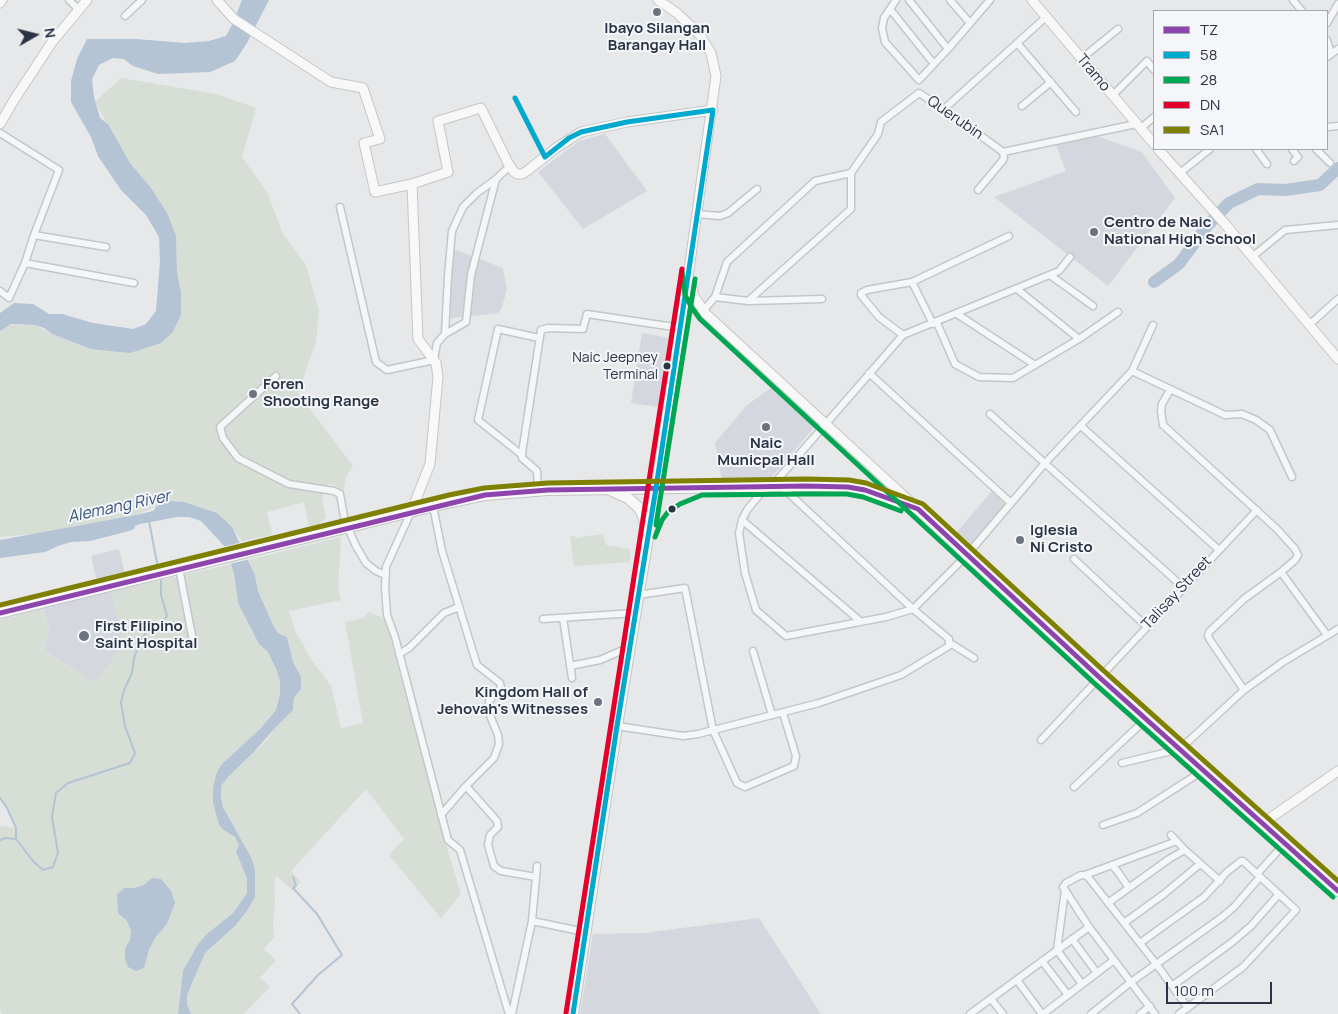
<!DOCTYPE html>
<style>
body{margin:0}
#map{position:relative;width:1338px;height:1014px;overflow:hidden;background:#e6e8ea;font-family:Manrope,sans-serif}
canvas{display:block}
.legend{position:absolute;left:1153px;top:10px;width:175px;height:140px;box-sizing:border-box;background:#f4f6f9;border:1px solid #a4a8b1;margin:0;padding:6px 9px;list-style:none;font-size:15px;color:#2b3445}
.legend li{display:flex;align-items:center;gap:10px;height:25px}
.legend b{width:25px;border:1px solid #a4a8b1}
.north{position:absolute;left:10px;top:10px;width:50px;height:50px;-webkit-text-stroke:4px #f4f6f9;paint-order:stroke;rotate:82deg;font-size:14px;font-weight:700;line-height:20px;text-align:center;color:#2b3445}
.north::after{content:'';display:block;margin:auto;width:18px;height:22px;background:#2b3445;clip-path:polygon(50% 0,100% 100%,50% 72%,0 100%)}
.scale{position:absolute;left:1166px;top:982px;width:106px;height:22px;box-sizing:border-box;border:2px solid #2b3445;border-top:0;padding-left:6px;font-size:15px;line-height:18px;white-space:nowrap;color:#2b3445;-webkit-text-stroke:4px #f4f6f9;paint-order:stroke}
</style>
<div id="map">
<canvas width="1338" height="1014"></canvas>
<ul class="legend">
<li><b style="height:6px;background:#8e44ad"></b>TZ</li>
<li><b style="height:6px;background:#00a9ce"></b>58</li>
<li><b style="height:6px;background:#00a651"></b>28</li>
<li><b style="height:6px;background:#e4002b"></b>DN</li>
<li><b style="height:6px;background:#808000"></b>SA1</li>
</ul>
<div class="north">N</div>
<div class="scale">100 m</div>
</div>
<script>
const g = document.querySelector('canvas').getContext('2d');
g.lineJoin = 'round';
function fillPath(path, color) { g.fillStyle = color; g.fill(path, 'evenodd'); }
const poly = rows => new Path2D(rows.map(r => 'M' + r).join(''));
function strokePath(path, color, width, dash) { g.strokeStyle = color; g.lineWidth = width; g.lineCap = dash ? 'butt' : 'round'; g.setLineDash(dash || []); g.stroke(path); }
function drawText(font, color, halo, rows, align = 'center') {
  g.font = font + ' Manrope,sans-serif'; g.lineWidth = 4; g.setLineDash([]); g.textBaseline = 'middle'; g.strokeStyle = halo; g.fillStyle = color; for (const [text, x, y, turn = 0] of rows) {
    g.save(); g.translate(x, y); g.rotate((+turn || 0) * Math.PI / 180); g.textAlign = isNaN(turn) ? turn : align; if (halo) g.strokeText(text, 0, 0); g.fillText(text, 0, 0); g.restore();
  }
}
fillPath(poly([
 [605,134,647,191,583,229,538,172,579,141],
 [1094,135,1142,152,1175,198,1108,286,994,197,1066,171,1056,145],
 [451,248,503,268,507,289,502,307,498,313,446,319],
 [642,333,668,338,658,407,631,403],
 [774,386,816,425,771,478,722,480,715,443,747,405],
 [992,491,1006,505,972,546,956,533],
 [119,549,125,574,97,581,91,556],
 [111,591,124,644,99,678,86,683,83,675,44,650,49,629,43,608],
 [759,918,821,1014,580,1014,593,934,644,933]
]), '#d4d7dd');
fillPath(poly([
 [121,78,216,94,256,108,242,157,267,192,283,234,306,265,319,310,316,342,298,393,353,466,346,477,343,495,334,485,327,484,322,497,326,517,316,527,309,528,304,502,267,512,272,535,242,541,232,528,169,501,136,515,41,533,0,537,0,330,10,325,35,325,52,334,161,343,174,331,181,314,181,293,177,271,176,238,149,186,130,163,95,102],
 [603,534,606,545,630,549,630,562,574,566,570,536,575,536,576,538],
 [341,537,338,588,341,600,289,611,295,631,313,662,331,686,341,728,363,723,345,622,364,618,369,612,385,619,444,838,461,894,441,918,389,855,404,839,366,789,291,871,301,882,292,890,276,875,274,884,275,900,273,922,274,937,264,949,276,960,260,978,270,987,244,1014,191,1014,187,1004,187,995,205,953,235,926,247,911,255,897,255,870,252,859,223,807,221,798,221,786,229,776,265,742,274,729,293,710,294,698,301,689,301,677,293,662,287,637,278,633,274,627,258,591,255,575,248,560],
 [232,564,238,603,259,644,268,652,277,671,280,681,280,694,276,710,261,728,222,764,217,772,213,787,225,831,235,837,239,845,236,852,247,880,247,893,233,913,208,933,183,971,178,1014,2,1014,0,1010,0,826,16,828,7,808,0,798,0,620,43,608,49,629,44,650,83,675,86,683,99,678,124,644,111,591],
 [144,885,175,903,167,924,155,938,149,950,144,968,125,949,130,939,131,931,127,921,118,913,117,894,124,888,134,888]
]), '#d6ded6');
fillPath(poly([
 [242,0,269,0,247,43,235,61,210,72,158,74,133,66,124,59,113,58,99,65,92,79,94,97,100,118,108,124,130,163,151,188,167,213,176,236,177,271,181,293,181,315,173,332,161,343,130,353,91,349,52,334,44,328,35,325,11,324,0,331,0,313,14,303,33,304,49,314,62,314,93,323,133,329,146,324,156,311,160,261,159,237,146,215,121,190,98,156,91,137,71,102,71,81,77,59,87,39,136,39,185,43,209,41,226,36,233,23],
 [169,501,184,502,217,513,232,527,255,575,258,591,274,627,278,633,287,637,293,662,301,677,301,689,294,698,293,710,274,729,254,752,229,776,221,786,221,798,223,807,252,859,255,870,255,897,247,911,235,926,205,953,187,995,187,1004,191,1014,178,1014,183,971,198,944,208,933,233,913,247,893,247,879,236,852,239,845,235,837,225,831,219,825,213,802,213,787,217,772,222,764,261,728,276,710,280,694,280,681,277,671,268,652,259,644,238,603,234,574,227,549,201,521,189,517,177,517,140,524,135,526,134,529,129,531,90,541,71,542,58,546,45,552,0,558,0,540,136,515,153,511,157,506],
 [152,878,161,879,171,891,175,903,167,924,155,938,149,950,144,968,136,971,128,967,125,958,125,949,130,939,131,931,127,921,118,913,117,894,124,888,134,888,144,885]
]), '#b4c4d5');
fillPath(poly([
 [243,542,251,559,229,564,222,547]
]), '#e6e8ea');
strokePath(poly([
 [149,521,158,568],
 [0,798,7,808,16,828,16,839],
 [0,840,5,838,16,839,33,861,43,870,53,867,58,853,52,817,56,793,68,783,130,763,135,753,125,726,121,703,124,690,132,673,134,658,140,642,147,631,157,629,167,616,161,595,161,579],
 [293,877,296,886,293,888,317,914,342,955,318,975,292,1004,300,1014]
]), '#b4c4d5', 2);
strokePath(poly([
 [1154,282,1179,264,1207,226,1229,203,1258,189,1285,190,1320,185,1338,168]
]), '#b4c4d5', 12);
const street = poly([
 [69,0,79,10],
 [896,0,884,18,882,28,885,42,919,80,948,49,990,0],
 [909,0,948,49],
 [950,0,970,23],
 [1293,0,1302,11],
 [890,9,934,64],
 [125,16,142,0],
 [1327,23,1338,4],
 [1327,40,1331,54],
 [1017,43,1076,112],
 [1327,57,1338,49],
 [1081,59,1118,29],
 [1112,96,1147,61,1154,70],
 [1022,106,1051,82],
 [944,109,1046,17],
 [1327,127,1338,126],
 [1140,129,1154,117],
 [0,133,59,170,34,235,25,263,9,298,0,291],
 [1256,149,1267,164],
 [1292,149,1298,157,1294,161],
 [1316,149,1330,163],
 [1180,173,1210,149],
 [978,190,1003,160,1004,158,1003,152],
 [340,207,376,362,387,370,434,360,437,343,445,334,466,322,471,275,496,179,510,166],
 [696,214,720,216,728,213,757,189],
 [34,235,106,247],
 [1252,257,1285,230,1338,225],
 [25,263,134,283],
 [1050,275,1093,306],
 [715,297,727,262,815,181,851,173,878,134,881,122,919,93,944,109,1003,152,1136,124],
 [748,301,851,209,851,173],
 [703,311,715,297,748,301,822,299],
 [957,314,1035,365],
 [937,323,955,364,979,377,1013,378,1079,339,1017,289],
 [933,324,912,282,1009,236],
 [1309,325,1338,299],
 [445,334,448,276,452,231,463,207,477,193,496,179],
 [903,335,879,317,861,295,861,293,867,290,912,282],
 [1079,339,1118,312],
 [1132,371,1225,415,1242,414,1256,420,1270,430,1292,477],
 [869,373,1011,503],
 [276,376,220,427,223,438,238,458,289,484,334,491,340,494,346,528],
 [1170,390,1162,404,1161,411,1163,425,1277,529,1295,549,1298,555,1295,560,1281,572,1244,599,1209,632,1208,636,1210,640,1244,690,1283,662,1338,629],
 [990,414,1183,587],
 [1081,426,1218,549],
 [522,455,478,420,498,329,539,338],
 [766,487,747,510,742,520,739,533,745,573,756,610,786,636,886,617,913,609,967,555,1045,463,1132,371,1153,325],
 [771,487,903,335,1059,271,1070,257],
 [538,490,537,471,522,458,522,453,541,330,548,328,583,329,587,314,681,328],
 [433,506,442,551,477,665,500,683,501,688,489,701,489,713,498,735,499,744,494,758,466,786,441,815],
 [411,512,386,567,385,587,387,615,395,637,448,840,460,850,509,1014],
 [742,520,860,621],
 [348,528,356,546,366,563,376,571,386,575],
 [1074,559,1146,626],
 [179,568,193,641],
 [1281,572,1327,635],
 [638,595,685,588,713,730,737,783,745,787,794,766,796,756,783,713],
 [563,618,572,678],
 [543,619,635,613],
 [950,643,974,658],
 [753,651,772,715],
 [399,654,409,648,444,613,459,607],
 [570,666,600,660,630,647],
 [617,726,683,736,698,734,819,703,901,675,949,646,949,639,913,609,782,487],
 [1041,740,1257,510],
 [1122,763,1180,749,1244,690],
 [466,786,497,821,498,827,490,835,488,845,494,866,501,871,536,877,532,921,585,932],
 [1074,787,1146,719],
 [1103,825,1137,813,1204,770],
 [1171,835,1185,850],
 [1112,865,1118,872,1129,888],
 [1257,874,1285,843],
 [1085,875,1177,841],
 [536,877,537,866],
 [1065,890,1057,950,1082,984],
 [1108,903,1169,859,1185,850,1220,881],
 [1124,923,1164,894,1200,864],
 [1072,939,1097,973],
 [1140,943,1204,897,1227,872,1241,861,1243,861,1296,910,1243,967,1179,1014],
 [1042,961,1068,995],
 [1017,980,1042,1014],
 [1172,986,1231,943,1251,926,1279,894],
 [991,999,1003,1014],
 [512,1014,532,921],
 [970,1014,1089,927],
 [1043,1014,1114,960],
 [1091,1014,1131,982,1221,918,1234,907,1260,877],
 [1140,1014,1150,1006],
 [1155,1014,1089,927,1065,890,1063,887,1066,883,1081,875,1085,875,1088,877,1157,965,1188,1008]
]);
const secondary = poly([
 [217,0,234,19,331,82,363,88,380,139,364,143,375,192,412,184,448,172,438,121,481,108,508,163,514,172,517,174,522,174,527,171,556,148,581,132,627,122,713,110],
 [1032,0,1154,144],
 [0,3,2,0],
 [0,124,14,100,52,42,87,0],
 [1158,149,1225,224,1338,359],
 [690,280,694,296,705,313,917,508],
 [656,488,689,270,716,76,711,53,700,35,677,13,658,0],
 [411,512,430,464,438,377,436,363,418,339,412,184],
 [1263,823,1338,771]
]);
const primary = poly([
 [612,491,628,498,638,507,642,513,647,529],
 [0,613,451,502,485,495,548,490,806,486,848,487,865,490,918,509,1099,677,1338,891],
 [573,1014,617,726,656,488]
]);
strokePath(street, '#c4c6c8', 9);
strokePath(secondary, '#c4c6c8', 11);
strokePath(primary, '#c2c5c8', 12);
strokePath(street, '#f5f6f7', 6);
strokePath(secondary, '#f8f8f8', 9);
strokePath(primary, '#f8f8f8', 10);
strokePath(poly([
 [0,613,485,495,548,490,806,486,848,487,865,490,918,509,1099,677,1338,891]
]), '#8e44ad', 5);
strokePath(poly([
 [515,98,545,157],
 [545,157,569,138,581,132,627,122,713,110],
 [573,1014,617,726,656,488,713,110]
]), '#00a9ce', 5);
strokePath(poly([
 [682,271,685,295,692,308,700,319,1094,683,1333,897],
 [656,525,695,279],
 [655,537,662,520,668,512,680,504,702,495,806,494,847,494,863,497,901,511]
]), '#00a651', 5);
strokePath(poly([
 [566,1013,682,269]
]), '#e4002b', 5);
strokePath(poly([
 [0,605,449,495,484,488,548,483,806,479,849,480,866,483,923,504,1104,671,1338,881]
]), '#808000', 5);
for (const [x, y, r, color] of [
 [657,12,5,"#6c737f"],
 [1094,232,5,"#6c737f"],
 [667,366,4.5,"#2b3445"],
 [253,394,5,"#6c737f"],
 [766,427,5,"#6c737f"],
 [672,509,4.5,"#2b3445"],
 [1020,540,5,"#6c737f"],
 [84,636,6,"#6c737f"],
 [598,702,5,"#6c737f"]
]) { const dot = new Path2D(); dot.arc(x, y, r, 0, 2 * Math.PI); g.fillStyle = color; g.fill(dot); strokePath(dot, '#f4f6f9', 2); }
drawText('14px', '#2b3445', '#f4f6f9', [
 ["Naic Jeepney",658,358],
 ["Terminal",658,375]
], 'right');
drawText('bold 15px', '#2b3445', '#f4f6f9', [
 ["Ibayo Silangan",657,29,"center"],
 ["Barangay Hall",657,46,"center"],
 ["Centro de Naic",1104,223],
 ["National High School",1104,240],
 ["Foren",263,385],
 ["Shooting Range",263,402],
 ["Naic",766,444,"center"],
 ["Municpal Hall",766,461,"center"],
 ["Iglesia",1030,531],
 ["Ni Cristo",1030,548],
 ["First Filipino",95,627],
 ["Saint Hospital",95,644],
 ["Kingdom Hall of",588,693,"right"],
 ["Jehovah's Witnesses",588,710,"right"]
], 'left');
drawText('15px', '#2b3445', '#f4f6f9', [
 ["Tramo",1093,73,50],
 ["Querubin",955,118,35],
 ["Talisay Street",1177,593,-47]
]);
drawText('italic 16px', '#34527a', '#f4f6f9', [
 ["Alemang River",119,507,-12]
]);
</script>
